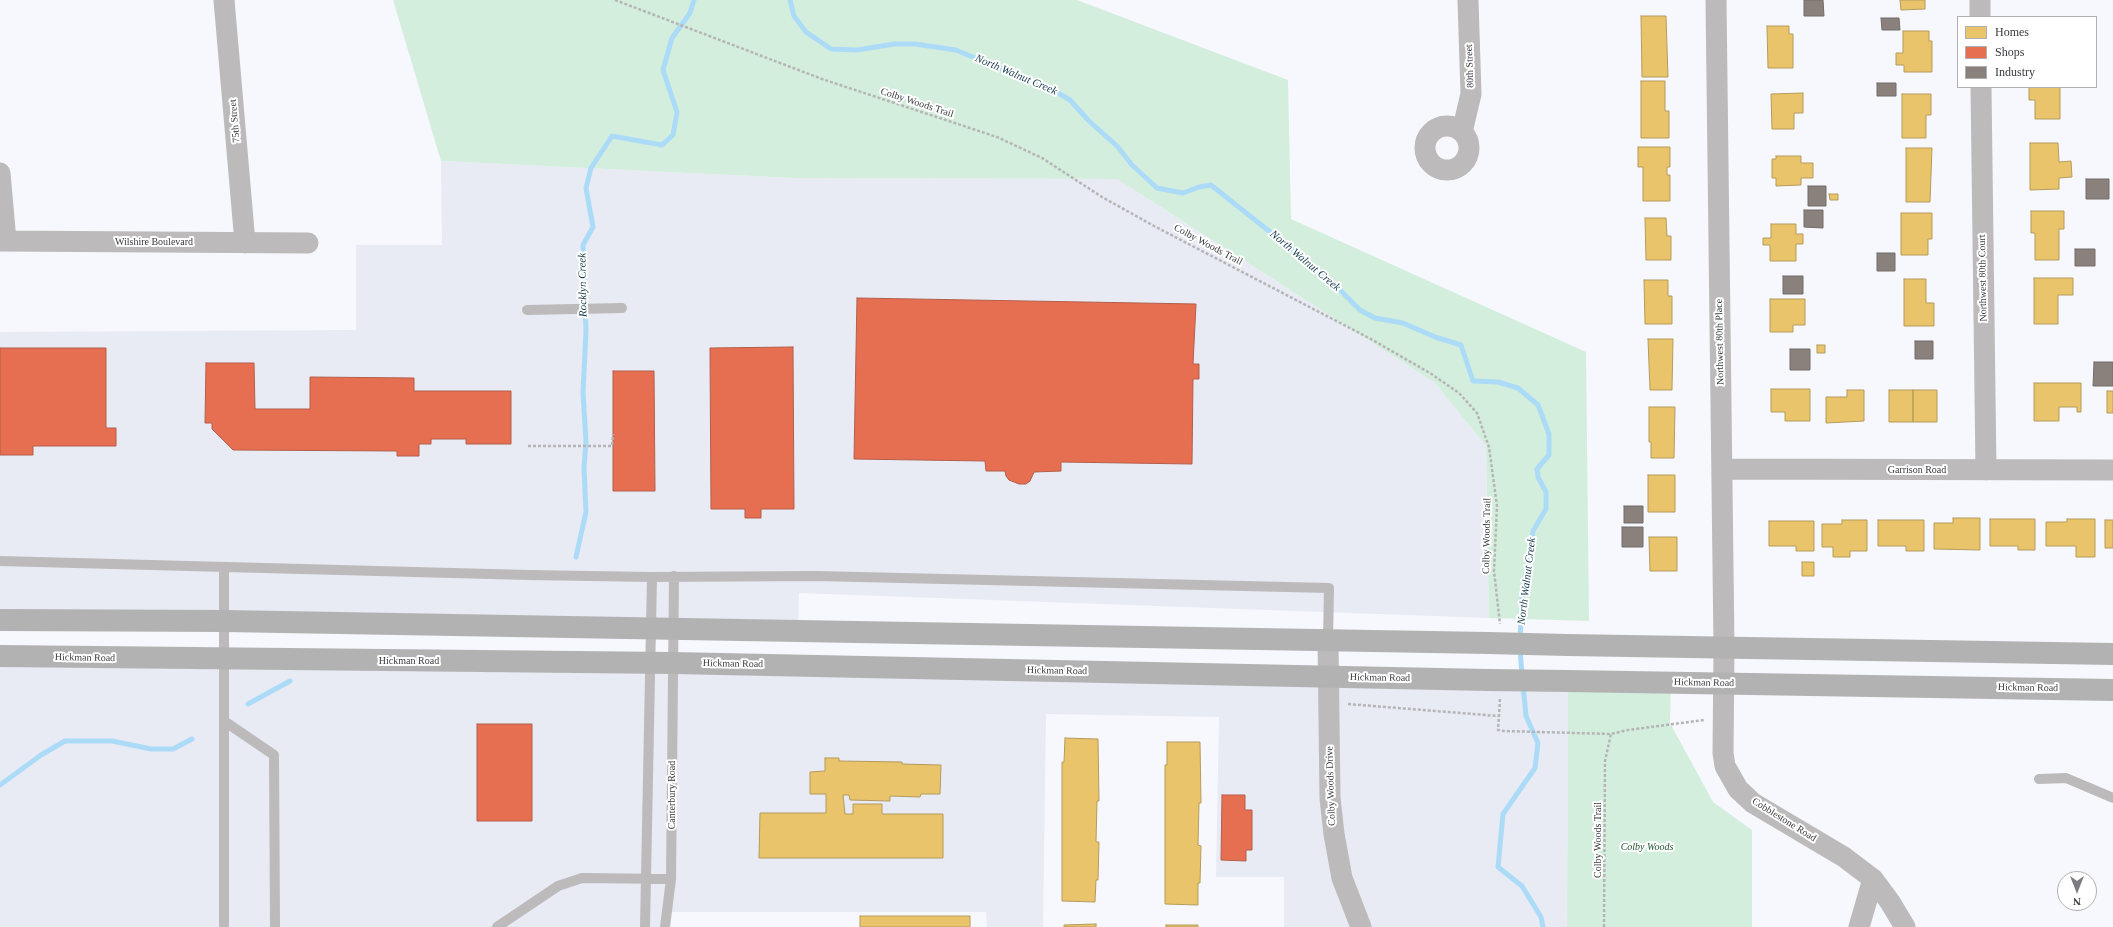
<!DOCTYPE html>
<style>
body{margin:0}
#map{position:relative;width:2113px;height:927px;overflow:hidden;background:#f7f8fd;font-family:Georgia,serif}
canvas{display:block}
.legend{position:absolute;left:1957px;top:16px;width:140px;height:72px;box-sizing:border-box;background:#fff;border:1px solid #b0b0b2;margin:0;padding:5px 7px;list-style:none;font-size:12px;color:#393a3e}
.legend li{display:flex;align-items:center;gap:8px;height:20px}
.legend b{width:20px;border:1px solid #b0b0b2}
.north{position:absolute;left:2057px;top:871px;width:40px;height:40px;box-sizing:border-box;background:#fff;border:1px solid #b0b0b2;border-radius:50%;rotate:180deg;font-size:11px;font-weight:700;line-height:16px;text-align:center;color:#393a3e}
.north::after{content:'';display:block;margin:auto;width:14px;height:18px;background:#7c7c81;clip-path:polygon(50% 0,100% 100%,50% 72%,0 100%)}
</style>
<div id="map">
<canvas width="2113" height="927"></canvas>
<ul class="legend">
<li><b style="height:11px;background:#e9c46a"></b>Homes</li>
<li><b style="height:11px;background:#e76f51"></b>Shops</li>
<li><b style="height:11px;background:#8a817c"></b>Industry</li>
</ul>
<div class="north">N</div>
</div>
<script>
const g = document.querySelector('canvas').getContext('2d');
g.lineJoin = 'round';
function fillPath(path, color) { g.fillStyle = color; g.fill(path, 'evenodd'); }
const poly = rows => new Path2D(rows.map(r => 'M' + r).join(''));
function strokePath(path, color, width, dash) { g.strokeStyle = color; g.lineWidth = width; g.lineCap = dash ? 'butt' : 'round'; g.setLineDash(dash || []); g.stroke(path); }
function drawText(font, color, halo, rows, align = 'center') {
  g.font = font + ' Georgia,serif'; g.lineWidth = 4; g.setLineDash([]); g.textBaseline = 'middle'; g.strokeStyle = halo; g.fillStyle = color; for (const [text, x, y, turn = 0] of rows) {
    g.save(); g.translate(x, y); g.rotate((+turn || 0) * Math.PI / 180); g.textAlign = isNaN(turn) ? turn : align; if (halo) g.strokeText(text, 0, 0); g.fillText(text, 0, 0); g.restore();
  }
}
fillPath(poly([
 [441,161,793,178,1117,179,1435,383,1486,446,1489,618,799,593,798,632,0,620,0,332,356,330,356,245,442,245],
 [0,656,1568,681,1567,927,1284,927,1284,877,1216,877,1219,717,1046,714,1043,927,987,927,986,912,668,912,665,927,0,927]
]), '#e8eaf4');
fillPath(poly([
 [393,0,1077,0,1288,80,1291,219,1586,352,1589,621,1489,618,1486,446,1435,383,1117,179,793,178,441,161],
 [1568,681,1671,682,1670,723,1713,802,1752,830,1752,927,1567,927]
]), '#d4eedd');
const homes = poly([
 [1900,0,1925,0,1925,9,1901,10,1900,0],
 [1641,16,1666,16,1668,77,1642,77,1641,16],
 [1767,26,1789,26,1789,34,1793,34,1793,68,1768,68,1767,26],
 [1903,31,1929,31,1929,41,1932,41,1932,72,1904,72,1904,65,1896,65,1896,53,1903,53,1903,31],
 [1641,81,1665,81,1665,111,1669,111,1669,138,1641,138,1641,81],
 [2029,87,2060,87,2060,119,2035,119,2035,100,2029,100,2029,87],
 [1803,93,1803,113,1794,113,1794,129,1772,129,1771,94,1803,93],
 [1902,94,1931,94,1931,115,1926,115,1926,138,1902,138,1902,94],
 [2030,143,2058,143,2059,162,2071,161,2072,177,2059,178,2059,189,2030,190,2030,143],
 [1638,147,1670,147,1670,167,1667,167,1667,175,1670,175,1670,201,1643,201,1643,167,1638,167,1638,147],
 [1906,148,1932,148,1930,202,1906,202,1906,148],
 [1776,156,1801,156,1801,163,1813,163,1813,178,1801,178,1801,185,1776,186,1776,178,1772,178,1772,159,1776,159,1776,156],
 [1829,194,1838,194,1838,200,1830,200,1829,194],
 [2031,211,2064,211,2064,229,2059,229,2059,260,2035,260,2035,233,2031,233,2031,211],
 [1901,213,1932,213,1932,239,1928,239,1928,255,1901,255,1901,213],
 [1645,218,1666,218,1667,236,1671,236,1671,260,1646,260,1645,218],
 [1771,224,1796,224,1796,234,1803,234,1803,244,1796,244,1796,261,1770,261,1770,245,1763,245,1763,238,1771,238,1771,224],
 [2034,278,2073,278,2073,295,2058,295,2058,324,2034,324,2034,278],
 [1904,279,1926,279,1926,303,1934,303,1934,326,1904,326,1904,279],
 [1644,280,1668,280,1668,296,1672,296,1672,324,1645,324,1644,280],
 [1770,299,1805,299,1805,325,1793,325,1793,332,1770,332,1770,299],
 [1648,339,1673,339,1672,390,1650,390,1648,339],
 [1817,345,1825,345,1825,353,1817,353,1817,345],
 [2034,383,2081,383,2081,412,2077,412,2077,407,2059,407,2059,421,2034,421,2034,383],
 [1771,389,1810,389,1810,421,1785,421,1785,412,1771,412,1771,389],
 [1847,390,1864,390,1864,421,1826,423,1826,397,1847,397,1847,390],
 [1889,390,1913,390,1913,422,1889,422,1889,390],
 [1913,390,1937,390,1937,422,1913,422,1913,390],
 [2107,391,2113,391,2113,413,2107,413,2107,391],
 [1649,407,1675,407,1674,458,1651,458,1651,442,1649,442,1649,407],
 [1648,475,1675,475,1675,512,1648,512,1648,475],
 [1953,518,1980,518,1980,550,1934,549,1934,523,1953,523,1953,518],
 [1990,519,2035,519,2035,550,2018,550,2018,546,1990,546,1990,519],
 [2067,519,2095,519,2095,557,2076,557,2076,546,2046,546,2046,522,2067,522,2067,519],
 [1842,520,1867,520,1867,551,1850,551,1850,557,1833,557,1833,547,1822,547,1822,524,1842,524,1842,520],
 [1878,520,1924,520,1924,551,1906,551,1906,546,1878,546,1878,520],
 [2105,520,2113,520,2113,548,2105,548,2105,520],
 [1769,521,1814,521,1814,551,1796,551,1796,546,1769,546,1769,521],
 [1649,537,1677,537,1677,571,1650,571,1649,537],
 [1802,562,1814,562,1814,576,1802,576,1802,562],
 [1065,738,1098,739,1099,801,1097,801,1096,842,1099,842,1098,880,1096,880,1095,902,1062,901,1062,762,1064,762,1065,738],
 [1167,742,1200,742,1201,803,1199,803,1198,845,1201,846,1200,883,1198,883,1198,905,1165,904,1165,765,1167,765,1167,742],
 [825,758,839,758,839,761,902,762,902,764,941,765,940,794,921,794,920,797,890,796,890,801,850,800,849,795,843,795,845,814,853,814,853,804,882,804,882,814,943,814,943,858,759,858,760,813,826,813,826,794,810,794,810,772,825,771,825,758],
 [860,916,970,916,970,927,860,927,860,916],
 [1096,924,1096,927,1064,927,1064,925,1096,924],
 [1166,925,1198,925,1198,927,1166,927,1166,925]
]);
fillPath(homes, '#e9c46a');
strokePath(homes, '#b49b5d', 1);
const shops = poly([
 [857,298,1196,304,1193,364,1199,364,1199,379,1193,379,1192,464,1061,462,1061,471,1034,472,1030,481,1026,484,1019,484,1009,480,1006,476,1005,471,986,471,985,461,854,459,857,298],
 [793,347,794,509,761,509,761,518,745,518,745,509,711,509,710,348,793,347],
 [0,348,106,348,106,428,116,428,116,446,33,446,33,455,0,455,0,348],
 [206,363,254,363,255,409,310,409,310,377,414,378,414,391,511,391,511,444,466,444,466,439,431,439,431,444,419,444,419,456,397,456,397,451,233,450,212,429,212,423,205,423,206,363],
 [613,371,654,371,655,491,613,491,613,371],
 [477,724,532,724,532,821,477,821,477,724],
 [1222,795,1245,795,1245,810,1252,810,1252,850,1246,850,1246,861,1221,860,1222,795]
]);
fillPath(shops, '#e76f51');
strokePath(shops, '#b35f4b', 1);
const industry = poly([
 [1804,0,1823,0,1824,16,1804,16,1804,0],
 [1881,18,1899,18,1900,30,1882,30,1881,18],
 [1877,83,1896,83,1896,96,1877,96,1877,83],
 [2086,179,2109,179,2109,199,2086,199,2086,179],
 [1808,186,1826,186,1826,206,1808,206,1808,186],
 [1804,210,1823,210,1823,228,1804,227,1804,210],
 [2075,249,2095,249,2095,266,2075,266,2075,249],
 [1877,253,1895,253,1895,271,1877,271,1877,253],
 [1783,276,1803,276,1803,294,1783,294,1783,276],
 [1915,341,1933,341,1933,359,1915,359,1915,341],
 [1790,349,1810,349,1810,370,1790,370,1790,349],
 [2094,362,2113,362,2113,386,2093,386,2094,362],
 [1624,506,1643,506,1643,523,1624,523,1624,506],
 [1622,527,1643,527,1643,547,1622,547,1622,527]
]);
fillPath(industry, '#8a817c');
strokePath(industry, '#726c69', 1);
strokePath(poly([
 [790,0,794,16,806,32,831,49,857,50,894,44,915,44,956,50,1058,93,1070,100,1089,121,1117,146,1132,165,1157,188,1183,193,1199,187,1211,185,1328,278,1360,310,1375,318,1403,323,1435,337,1461,345,1473,381,1498,382,1518,388,1538,405,1549,434,1549,455,1537,469,1538,477,1546,492,1546,509,1533,531,1522,597,1520,639],
 [576,557,586,512,584,468,586,442,583,392,586,331,583,245,593,227,586,188,591,168,612,136,662,145,673,135,677,112,663,70,672,38,690,13,694,0],
 [1520,649,1522,675],
 [1523,685,1526,716,1538,743,1535,768,1503,814,1498,867,1522,886,1541,917,1543,927],
 [248,704,290,681],
 [0,785,41,755,65,741,112,741,151,749,173,749,192,739]
]), '#acdbf8', 5);
strokePath(poly([
 [615,0,822,79,997,137,1042,158,1102,197,1154,226,1369,338,1430,373,1459,393,1477,413,1489,447,1497,506,1494,571,1500,624],
 [528,446,612,446,613,434],
 [1500,699,1498,730,1504,731,1611,734,1628,730,1704,720],
 [1348,704,1498,716],
 [1604,927,1605,761,1611,734]
]), '#b6b5b6', 2.5, [3, 2]);
strokePath(poly([
 [527,310,622,308],
 [0,561,528,575,652,577,816,576,1329,588,1328,640],
 [224,567,224,927],
 [224,721,274,755,275,927],
 [2039,779,2066,778,2113,798],
 [497,927,558,886,582,878,671,879],
 [645,927,652,577],
 [665,927,671,879,674,576]
]), '#bcbaba', 10);
strokePath(poly([
 [224,0,245,243],
 [1716,0,1724,647,1723,753,1725,766,1738,789,1753,803,1844,857,1873,879,1890,902,1905,927],
 [1980,0,1980,17],
 [1981,87,1986,470],
 '1425 148a22 22 0 1 1 44 0a22 22 0 1 1-44 0Z',
 [1462,132,1471,94,1468,0],
 [0,173,6,241],
 [0,241,308,243],
 [1722,469,2113,470],
 [1328,640,1330,798,1334,834,1342,878,1361,927],
 [1859,927,1873,879]
]), '#bcbaba', 21);
strokePath(poly([
 [0,620,224,621,1488,643],
 [1567,645,2113,654],
 [0,656,673,663,1488,680],
 [1568,681,2113,690]
]), '#b3b2b3', 22);
strokePath(poly([
 [1488,643,1567,645],
 [1488,680,1568,681]
]), '#b3b2b3', 22);
drawText('10px', '#393a3e', '#fff', [
 ["80th Street",1470,66,-92],
 ["Colby Woods Trail",917,103,18],
 ["75th Street",235,121,-95],
 ["Wilshire Boulevard",154,242],
 ["Colby Woods Trail",1208,245,28],
 ["Northwest 80th Court",1983,278,-91],
 ["Northwest 80th Place",1720,342,-91],
 ["Garrison Road",1917,470],
 ["Colby Woods Trail",1487,536,-89],
 ["Hickman Road",85,658,1],
 ["Hickman Road",409,661],
 ["Hickman Road",733,664,1],
 ["Hickman Road",1057,671,1],
 ["Hickman Road",1380,678,1],
 ["Hickman Road",1704,683,1],
 ["Hickman Road",2028,688,1],
 ["Colby Woods Drive",1331,786,-92],
 ["Canterbury Road",672,795,-90],
 ["Cobblestone Road",1784,820,32],
 ["Colby Woods Trail",1598,840,-90]
]);
drawText('italic 10px', '#1d5430', '#fff', [
 ["Colby Woods",1647,847]
]);
drawText('italic 11px', '#143a4e', '#fff', [
 ["North Walnut Creek",1016,75,23],
 ["North Walnut Creek",1305,261,40],
 ["Rocklyn Creek",583,285,-91],
 ["North Walnut Creek",1527,581,-83]
]);
</script>
